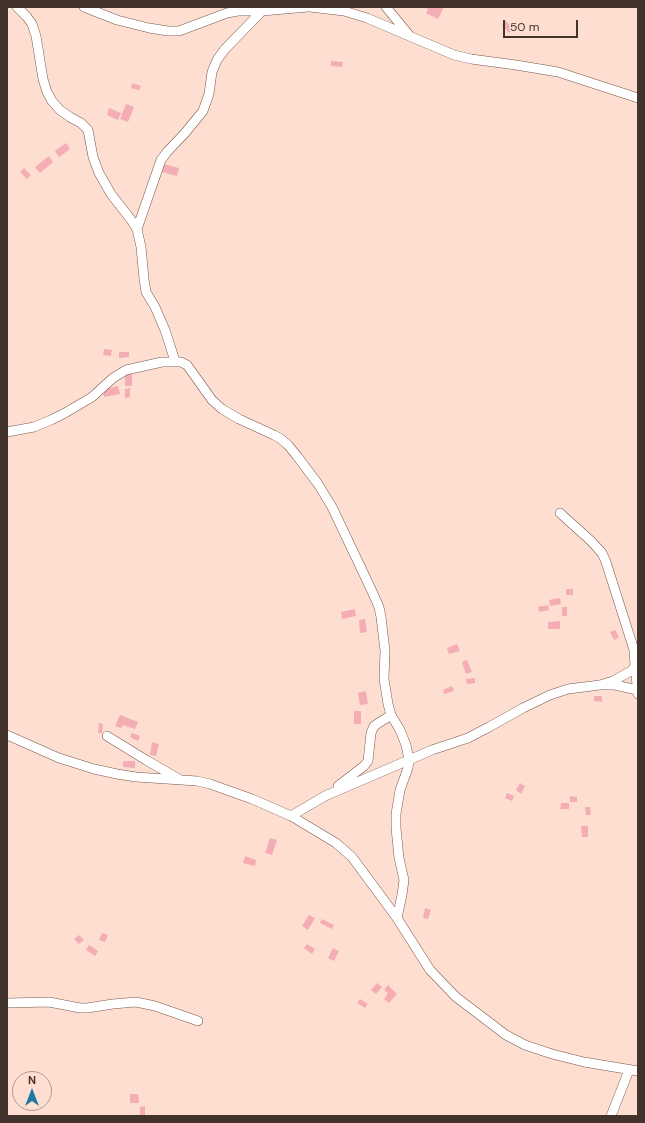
<!DOCTYPE html>
<style>
body{margin:0}
#map{position:relative;width:645px;height:1123px;overflow:hidden;background:#feded1;font-family:"DM Sans",sans-serif}
canvas{display:block}
.frame{position:absolute;inset:0;border:8px solid #43332d;pointer-events:none}
.north{position:absolute;left:12px;top:1071px;width:40px;height:40px;box-sizing:border-box;background:#feded1;border:1px solid #b39a8f;border-radius:50%;rotate:0deg;font-size:11px;font-weight:700;line-height:16px;text-align:center;color:#43332d}
.north::after{content:'';display:block;margin:auto;width:14px;height:18px;background:#207aa8;clip-path:polygon(50% 0,100% 100%,50% 72%,0 100%)}
.scale{position:absolute;left:503px;top:20px;width:75px;height:18px;box-sizing:border-box;border:2px solid #43332d;border-top:0;padding-left:5px;font-size:12px;line-height:14px;white-space:nowrap;color:#43332d;-webkit-text-stroke:3px #feded1;paint-order:stroke}
</style>
<div id="map">
<canvas width="645" height="1123"></canvas>
<div class="frame"></div>
<div class="north">N</div>
<div class="scale">50 m</div>
</div>
<script>
const g = document.querySelector('canvas').getContext('2d');
g.lineJoin = 'round';
function fillPath(path, color) { g.fillStyle = color; g.fill(path, 'evenodd'); }
const poly = rows => new Path2D(rows.map(r => 'M' + r).join(''));
function strokePath(path, color, width, dash) { g.strokeStyle = color; g.lineWidth = width; g.lineCap = dash ? 'butt' : 'round'; g.setLineDash(dash || []); g.stroke(path); }
fillPath(poly([
 [427,7,444,7,438,19,426,13,428,9,426,8],
 [506,21,513,29,509,33,502,25],
 [331,61,343,62,342,67,331,66],
 [132,83,141,86,139,90,131,88],
 [126,104,134,107,128,122,120,119],
 [109,108,121,113,118,120,107,115],
 [66,143,70,149,59,157,55,151],
 [49,156,53,162,40,173,35,167],
 [163,164,179,168,177,176,162,172],
 [24,168,31,175,27,179,20,172],
 [104,349,112,350,111,356,103,355],
 [119,352,129,352,129,357,119,358],
 [125,374,132,374,132,386,125,386],
 [118,386,120,394,104,397,103,389],
 [130,388,130,397,125,398,125,389],
 [566,589,573,589,573,595,566,595],
 [560,598,561,604,550,606,549,600],
 [548,605,549,610,539,612,538,607],
 [562,607,567,607,567,616,562,616],
 [355,609,356,616,342,619,341,612],
 [365,619,367,632,360,633,359,620],
 [560,621,560,629,548,629,548,622],
 [615,630,619,637,614,640,610,632],
 [457,644,460,651,449,654,447,648],
 [467,660,472,672,466,674,462,662],
 [475,678,475,683,467,684,466,679],
 [452,686,454,691,444,694,443,690],
 [366,691,368,704,360,705,358,693],
 [594,696,602,696,602,702,594,701],
 [354,711,361,711,361,724,354,724],
 [120,715,138,722,135,729,123,725,121,728,115,726],
 [99,723,103,724,102,733,98,733],
 [132,733,140,736,138,741,130,737],
 [152,742,159,744,156,756,150,755],
 [123,761,135,761,135,768,123,767],
 [520,783,525,786,521,794,516,790],
 [507,793,514,796,512,801,505,798],
 [570,796,577,797,577,802,570,802],
 [561,803,569,803,569,809,560,809],
 [585,807,590,807,591,815,586,815],
 [581,826,588,826,588,837,582,837],
 [270,838,277,840,272,855,265,853],
 [245,856,256,860,255,866,243,863],
 [425,908,431,910,428,919,423,918],
 [309,915,315,918,308,930,302,926],
 [322,919,334,925,332,929,320,923],
 [102,933,108,935,105,942,99,940],
 [79,935,84,940,79,944,74,939],
 [307,944,315,949,312,954,304,948],
 [89,945,98,951,95,956,86,950],
 [333,948,339,951,334,961,328,958],
 [377,983,382,987,376,994,371,990],
 [388,985,397,994,389,1003,384,999,388,993,384,990],
 [360,999,368,1004,365,1008,357,1003],
 [130,1094,138,1094,139,1103,130,1103],
 [145,1106,145,1116,140,1116,140,1107]
]), '#f4acb5');
const street = poly([
 [17,7,27,17,32,24,36,36,43,79,47,92,52,101,60,110,70,117,81,123,88,130,93,157,99,173,111,194,132,221,137,229,141,247,144,279,146,292,155,307,165,330,175,361],
 [84,7,117,20,149,28,168,31,179,31,227,13,238,11,262,11,308,7],
 [310,7,344,11,367,18,454,55,471,59,516,65,558,72,638,98],
 [386,7,409,35],
 [137,229,161,160,167,152,185,133,203,111,209,94,212,72,217,60,225,49,262,11],
 [7,432,34,427,51,420,65,413,92,397,113,378,126,370,162,362,181,362,187,365,212,400,222,409,239,419,274,435,281,439,288,445,297,456,318,484,332,507,370,587,379,607,381,617,385,651,384,679,388,704,391,715,400,730,406,745,409,760,408,768,400,790,396,814,396,828,399,858,404,880,402,895,397,918],
 [635,666,638,694],
 [605,685,615,685,637,690],
 [7,735,59,758,94,769,117,774,136,777,197,781,210,784,252,799,291,816,336,843,352,857,397,918,430,970,456,997,506,1035,525,1045,552,1054,584,1062,638,1071],
 [107,736,146,760,179,779],
 [338,786,364,766,368,761,371,733,374,726,391,715],
 [291,816,325,796,432,750,468,738,489,727,523,708,550,695,568,689,600,685,613,681,631,671,635,666,634,650,606,562,602,553,591,541,560,513],
 [7,1003,49,1002,80,1008,87,1008,113,1004,136,1002,155,1006,198,1021],
 [611,1116,629,1070]
]);
strokePath(street, '#785749', 10);
strokePath(street, '#fff', 9);
</script>
